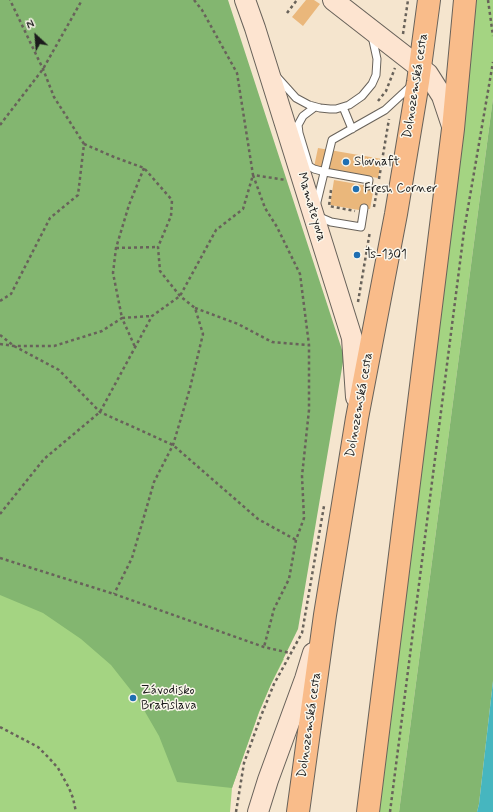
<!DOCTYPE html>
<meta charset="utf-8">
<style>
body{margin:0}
#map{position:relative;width:493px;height:812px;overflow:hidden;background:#f5e5ce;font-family:Mynerve,sans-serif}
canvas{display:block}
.north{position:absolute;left:16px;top:16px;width:40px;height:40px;-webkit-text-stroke:3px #fbf7ec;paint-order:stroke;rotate:334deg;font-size:11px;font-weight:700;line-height:16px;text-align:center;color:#1c1c1c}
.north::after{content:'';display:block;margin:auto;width:14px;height:18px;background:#1c1c1c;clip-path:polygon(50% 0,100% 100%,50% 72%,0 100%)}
</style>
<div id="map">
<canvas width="493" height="812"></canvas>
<div class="north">N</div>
</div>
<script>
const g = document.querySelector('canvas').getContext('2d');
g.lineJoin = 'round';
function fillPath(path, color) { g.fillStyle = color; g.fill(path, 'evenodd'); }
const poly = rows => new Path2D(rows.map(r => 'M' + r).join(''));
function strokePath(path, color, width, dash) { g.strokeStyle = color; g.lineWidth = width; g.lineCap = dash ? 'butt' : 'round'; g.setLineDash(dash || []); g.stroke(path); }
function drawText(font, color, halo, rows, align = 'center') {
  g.font = font + ' Mynerve,sans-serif'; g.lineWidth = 3; g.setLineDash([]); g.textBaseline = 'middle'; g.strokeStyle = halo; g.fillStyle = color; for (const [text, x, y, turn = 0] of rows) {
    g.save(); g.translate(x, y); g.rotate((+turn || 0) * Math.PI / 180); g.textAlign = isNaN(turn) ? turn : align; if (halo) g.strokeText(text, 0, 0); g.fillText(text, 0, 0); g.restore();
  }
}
fillPath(poly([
 [476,0,493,0,493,98,399,812,377,812],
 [0,570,284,659,271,684,259,712,232,788,230,812,0,812]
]), '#a4d482');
fillPath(poly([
 [0,0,228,0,344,356,298,629,271,684,259,712,232,788,177,782,159,736,137,698,111,665,81,639,43,613,0,595],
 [493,98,493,681,479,804,477,812,399,812]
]), '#83b670');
fillPath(poly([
 [493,681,493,812,477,812,479,804]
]), '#46b6bf');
fillPath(poly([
 [306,0,314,0,320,4,303,26,292,17],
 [318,148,382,159,378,178,314,167],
 [334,180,374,187,370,209,360,208,359,210,330,205]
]), '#eab77b');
const lane = poly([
 [278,78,296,98,309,105,320,108,330,109,336,109,349,105,362,96,372,84,376,75,377,59,372,36],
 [315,107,303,116,298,125,299,133,309,166,314,169,325,172,369,180,368,186],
 [343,107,352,129],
 [316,206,332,140,385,110,412,85],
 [317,216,331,222,361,227,364,208]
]);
const secondary = poly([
 [245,0,255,28,352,338,356,397],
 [333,0,428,74,442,96,453,129],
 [258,812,268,780,305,679,313,653]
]);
const primary = poly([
 [298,812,325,615,357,418,396,214,418,82,429,0],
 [368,812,453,129,465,0]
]);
strokePath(lane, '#68625a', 9);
strokePath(secondary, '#68625a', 22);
strokePath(primary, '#68625a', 24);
strokePath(poly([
 [194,0,202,10,237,73,253,175,286,180],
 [488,0,493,36],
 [287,13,297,0],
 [403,34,408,0],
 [378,101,386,91,395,68],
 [0,125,43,69,82,0],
 [84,144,114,157,144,168,172,200,171,216,158,247,160,271,180,296,195,308,203,334,190,388,173,445,154,482,132,558,114,594],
 [144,168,129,205,116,248,113,273,122,318,151,316],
 [379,179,389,119],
 [331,190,329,206,355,211],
 [374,207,377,190],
 [116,248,158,247],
 [0,301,11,294,50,218,78,195,84,144,54,97,43,69,10,0],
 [358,302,370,231],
 [195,308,238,324,272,342,309,345],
 [0,335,14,346,59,370,100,412,173,445,258,519,296,540],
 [0,344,14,346,54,346,102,331,122,318,135,347],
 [0,514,44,459,100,412,152,316,180,296,216,230,243,209,253,175,265,208,277,227,300,274,309,345,309,410,302,476,304,518,296,540,289,579,274,609,264,647],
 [0,558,114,594,264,647,290,653],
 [0,727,38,747,49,758,58,768,69,788,73,798,76,812],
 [236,812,244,763,261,716,274,684,302,633,324,506],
 [390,812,464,231,493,62]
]), '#68625a', 2.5, [3, 3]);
strokePath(lane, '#fff', 7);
strokePath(secondary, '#fde4d0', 20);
strokePath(primary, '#f9bc8a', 22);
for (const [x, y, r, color] of [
 [346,162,4,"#1f6fb2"],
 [356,189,4,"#1f6fb2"],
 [357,255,4,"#1f6fb2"],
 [133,698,4,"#1f6fb2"]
]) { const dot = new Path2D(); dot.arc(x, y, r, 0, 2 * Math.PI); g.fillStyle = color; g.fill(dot); strokePath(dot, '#fbf7ec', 1.5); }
drawText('13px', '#1c1c1c', '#fbf7ec', [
 ["Dolnozemská cesta",416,86,-81],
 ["Mamateyova",311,207,73],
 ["Dolnozemská cesta",360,405,-80],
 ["Dolnozemská cesta",310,725,-82]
]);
drawText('13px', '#1c1c1c', '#fbf7ec', [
 ["Slovnaft",354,162],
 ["Fresh Corner",364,189],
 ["Ts-1301",365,255],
 ["Závodisko",141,691],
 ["Bratislava",141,706]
], 'left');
</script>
